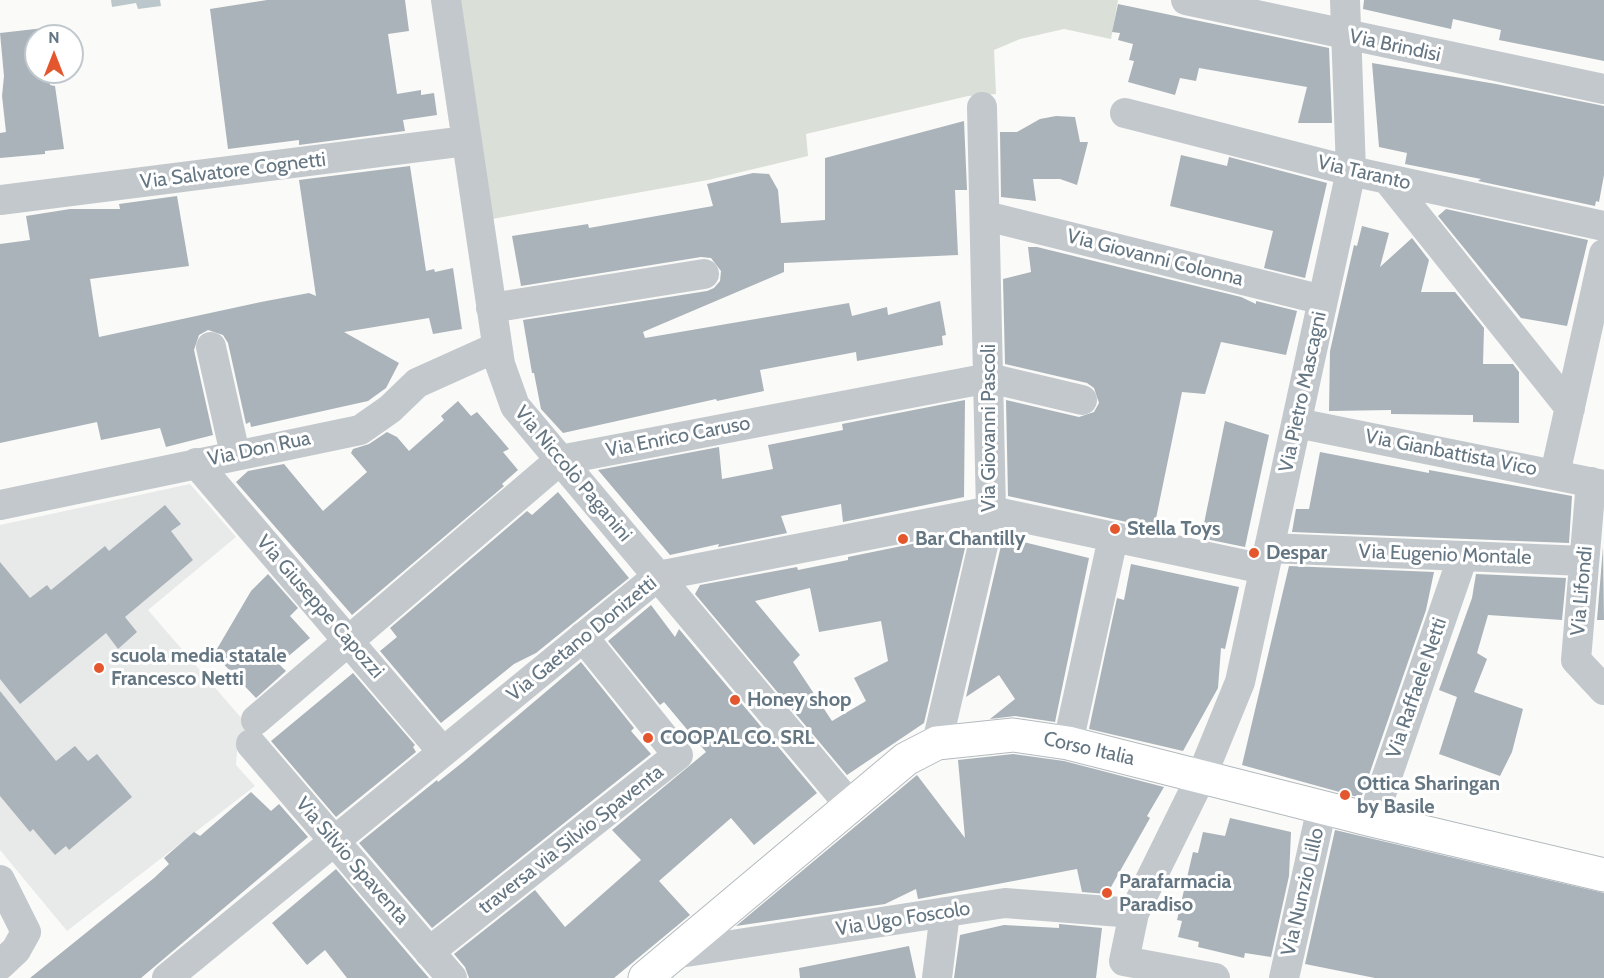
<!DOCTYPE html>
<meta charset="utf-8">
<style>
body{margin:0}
#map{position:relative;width:1604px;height:978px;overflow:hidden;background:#fafaf8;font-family:Cabin,sans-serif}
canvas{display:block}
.north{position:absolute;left:24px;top:24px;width:60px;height:60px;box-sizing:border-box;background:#fff;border:2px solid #c1c8cd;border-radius:50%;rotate:0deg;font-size:16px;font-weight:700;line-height:24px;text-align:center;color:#657683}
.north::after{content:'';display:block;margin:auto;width:21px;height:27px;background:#e4572e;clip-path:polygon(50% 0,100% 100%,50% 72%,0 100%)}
</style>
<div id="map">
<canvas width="1604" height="978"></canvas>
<div class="north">N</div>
</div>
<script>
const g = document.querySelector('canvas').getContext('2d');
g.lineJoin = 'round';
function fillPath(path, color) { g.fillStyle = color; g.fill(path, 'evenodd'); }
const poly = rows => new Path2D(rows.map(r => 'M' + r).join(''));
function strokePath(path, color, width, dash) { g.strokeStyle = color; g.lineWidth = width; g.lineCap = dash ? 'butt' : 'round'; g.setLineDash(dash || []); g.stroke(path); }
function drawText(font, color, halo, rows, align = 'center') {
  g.font = font + ' Cabin,sans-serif'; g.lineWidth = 6; g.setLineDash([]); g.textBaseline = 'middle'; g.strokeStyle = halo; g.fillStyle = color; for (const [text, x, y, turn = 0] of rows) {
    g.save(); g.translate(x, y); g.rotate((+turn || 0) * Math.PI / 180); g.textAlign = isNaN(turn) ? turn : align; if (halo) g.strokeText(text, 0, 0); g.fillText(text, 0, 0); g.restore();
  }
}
fillPath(poly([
 [190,484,236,537,148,610,249,727,238,737,236,765,255,786,67,931,0,850,0,525]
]), '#e8e9e9');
fillPath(poly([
 [458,0,1118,0,1111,39,1064,29,1020,39,994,50,996,94,968,96,806,134,808,156,708,180,492,219]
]), '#dadfd7');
fillPath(poly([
 [111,0,160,0,161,6,138,9,136,3,112,7]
]), '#bbc7cb');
fillPath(poly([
 [267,0,405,0,409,31,388,34,397,94,421,90,421,95,434,93,437,115,403,120,405,131,299,145,299,140,228,149,210,9],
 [1364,0,1604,0,1604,61,1499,40,1501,30,1453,19,1451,29,1363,9],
 [1118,4,1329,48,1332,123,1298,123,1307,87,1199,68,1196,81,1180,78,1175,95,1128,82,1134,61,1129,60,1133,44,1118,40,1120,33,1112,32],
 [44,28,45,36,36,36,36,72,49,72,50,85,55,86,64,149,45,151,45,154,0,158,0,133,6,132,2,96,4,76,0,33],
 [1372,63,1496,84,1604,106,1604,175,1599,202,1596,201,1595,206,1478,181,1481,179,1405,164,1407,153,1379,147],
 [1056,116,1075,117,1080,142,1088,142,1077,185,1060,179,1033,179,1036,201,1001,197,1000,132,1017,132,1040,119],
 [964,121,967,190,955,190,958,255,784,263,784,272,643,332,645,338,849,303,852,316,887,307,888,315,940,301,946,335,942,336,943,345,857,361,856,352,760,370,764,391,717,401,716,399,563,433,541,409,534,373,532,373,523,320,707,291,714,288,720,281,721,271,711,258,701,257,521,286,512,236,588,224,589,228,713,206,707,184,753,173,769,174,778,190,781,223,825,220,825,158],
 [1181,155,1227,166,1229,157,1327,183,1305,278,1264,268,1273,231,1170,206],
 [410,166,426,271,434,269,435,272,453,268,462,329,433,334,429,318,344,332,399,363,386,388,368,401,251,427,250,422,246,424,228,343,223,335,208,330,199,335,194,350,213,435,166,447,160,428,101,440,97,422,0,443,0,244,30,240,26,216,70,209,120,209,119,204,177,196,189,266,90,279,99,337,261,302,309,293,316,296,299,180],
 [1446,209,1588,240,1567,326,1521,318,1438,216],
 [1362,226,1389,233,1380,267,1412,238,1429,260,1421,292,1455,292,1484,328,1483,364,1513,364,1519,372,1519,423,1473,422,1473,415,1391,414,1391,410,1329,411,1330,351,1354,245,1357,246],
 [1028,247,1037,247,1241,297,1256,304,1256,301,1297,311,1286,355,1221,342,1205,394,1182,392,1154,528,1008,496,1006,400,1079,417,1094,412,1099,403,1094,388,1087,383,1005,364,1003,279,1031,272],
 [965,400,964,497,843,522,841,504,781,516,787,533,718,547,719,544,670,555,598,470,719,447,722,479,773,469,768,445,843,430,842,424],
 [458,401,471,416,477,412,498,436,509,449,503,452,518,470,502,484,504,486,352,615,236,482,248,471,284,464,323,511,367,472,351,453,353,449,369,444,387,432,397,437,409,451,444,420,441,416],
 [1225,421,1269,435,1245,547,1201,538],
 [1320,452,1429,473,1429,470,1572,496,1569,543,1292,532,1296,509,1309,509],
 [558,492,629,578,536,653,514,664,441,723,380,651,397,637,390,628,527,511,532,515],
 [165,505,181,524,171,531,193,560,125,617,137,632,118,649,106,633,20,704,0,679,0,562,30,598,47,585,51,590,105,546,109,551],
 [951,536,965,548,924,723,847,775,695,594,700,585,797,567,798,570,848,560,848,557],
 [810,588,819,632,881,621,888,661,854,678,866,701,832,721,793,662,800,655,755,601],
 [1003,537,1089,558,1055,722,1015,716,990,719,1015,699,999,675,966,697],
 [1603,547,1604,620,1597,620],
 [1131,564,1239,587,1225,649,1221,648,1218,688,1183,751,1089,729,1117,598,1124,600],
 [1289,566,1434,572,1426,610,1361,798,1242,765],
 [268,574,298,608,290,616,310,638,279,664,286,671,256,698,214,654,251,591],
 [1476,574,1566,578,1562,620,1488,615,1477,653,1487,659,1474,692,1523,709,1512,752,1500,776,1439,754,1457,697,1439,690,1472,598],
 [651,605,675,637,679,629,817,793,754,845,731,818,659,881,690,915,614,978,469,978,465,967,454,954,535,890,565,927,641,860,612,830,706,752,664,702,660,705,608,641],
 [581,662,634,728,631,731,651,754,432,928,359,843,437,780,438,782,463,762],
 [353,673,415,745,413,747,416,752,336,817,271,741],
 [0,691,56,761,75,746,88,761,97,754,132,797,69,850,66,846,55,855,33,829,30,832,0,796],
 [1013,754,1064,761,1164,787,1147,816,1150,818,1107,894,1082,892,1077,869,918,899,916,889,885,904,736,926,917,775,965,838,958,760],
 [251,792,271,811,279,804,308,837,141,978,30,978,154,878,169,864,164,858,194,832,200,836],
 [1230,818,1291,832,1289,876,1271,957,1245,953,1244,958,1198,947,1199,942,1178,937,1182,921,1177,920,1193,852,1198,853,1203,832,1225,836],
 [1335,830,1604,893,1604,978,1375,978,1305,964],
 [336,869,416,963,429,978,347,978,325,950,307,965,272,923],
 [1059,924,1102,928,1096,978,954,978,960,935,1004,925,1059,928],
 [909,946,916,978,800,978,799,968]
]), '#aab3b9');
const secondary = poly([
 [645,978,906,759,937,743,1013,735,1068,743,1372,820,1604,875]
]);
strokePath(secondary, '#b3babf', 35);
strokePath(poly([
 [446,0,500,364,515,406,849,804],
 [1186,0,1604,89],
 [1125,113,1351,171,1604,226],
 [1387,179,1570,408],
 [0,200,466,141],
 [986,216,1323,300],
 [491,308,704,274],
 [211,347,235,454],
 [1297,423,1604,485],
 [196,463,443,752],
 [1555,474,1604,254],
 [1591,482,1576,660,1604,690],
 [0,505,360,430,390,409,417,383,497,347],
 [1269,548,1584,561],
 [256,720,560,460,989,378,1082,400],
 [937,743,991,511,982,107],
 [1068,743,1113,538],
 [251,744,452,978],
 [1372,820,1463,556],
 [0,880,26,932,16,950,0,965],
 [429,952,678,755,583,637],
 [673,954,1005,903,1134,913],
 [167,978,658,576,991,511,1264,569],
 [937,978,945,912],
 [1215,978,1124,961,1134,913,1202,775,1240,682,1351,171,1345,0],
 [1284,978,1322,807]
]), '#c3c8cc', 30);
strokePath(secondary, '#fff', 33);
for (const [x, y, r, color] of [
 [1115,529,6,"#e4572e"],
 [903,539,6,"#e4572e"],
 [1254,553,6,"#e4572e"],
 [99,668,6,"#e4572e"],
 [735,700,6,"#e4572e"],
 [648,738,6,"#e4572e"],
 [1345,795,6,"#e4572e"],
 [1107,893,6,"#e4572e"]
]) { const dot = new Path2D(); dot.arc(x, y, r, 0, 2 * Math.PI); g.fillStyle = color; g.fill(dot); strokePath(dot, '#fff', 2); }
drawText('20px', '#657683', '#fff', [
 ["Via Brindisi",1395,46,12],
 ["Via Salvatore Cognetti",233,171,-7],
 ["Via Taranto",1364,173,13],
 ["Via Giovanni Colonna",1155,258,14],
 ["Via Pietro Mascagni",1303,392,-78],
 ["Via Giovanni Pascoli",989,428,-90],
 ["Via Enrico Caruso",678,437,-11],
 ["Via Don Rua",259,449,-12],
 ["Via Gianbattista Vico",1451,453,11],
 ["Via Niccolò Paganini",573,474,50],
 ["Via Eugenio Montale",1445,555,2],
 ["Via Lifondi",1582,591,-85],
 ["Via Giuseppe Capozzi",320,607,49],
 ["Via Gaetano Donizetti",582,639,-39],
 ["Via Raffaele Netti",1417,688,-71],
 ["Corso Italia",1089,749,13],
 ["traversa via Silvio Spaventa",571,840,-38],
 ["Via Silvio Spaventa",352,861,49],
 ["Via Nunzio Lillo",1303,892,-77],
 ["Via Ugo Foscolo",903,919,-9]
]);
drawText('bold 20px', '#657683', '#fff', [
 ["Stella Toys",1127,529],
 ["Bar Chantilly",915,539],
 ["Despar",1266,553],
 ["scuola media statale",111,656],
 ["Francesco Netti",111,679],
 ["Honey shop",747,700],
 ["COOP.AL CO. SRL",660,738],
 ["Ottica Sharingan",1357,784],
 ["by Basile",1357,807],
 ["Parafarmacia",1119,882],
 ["Paradiso",1119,905]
], 'left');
</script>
